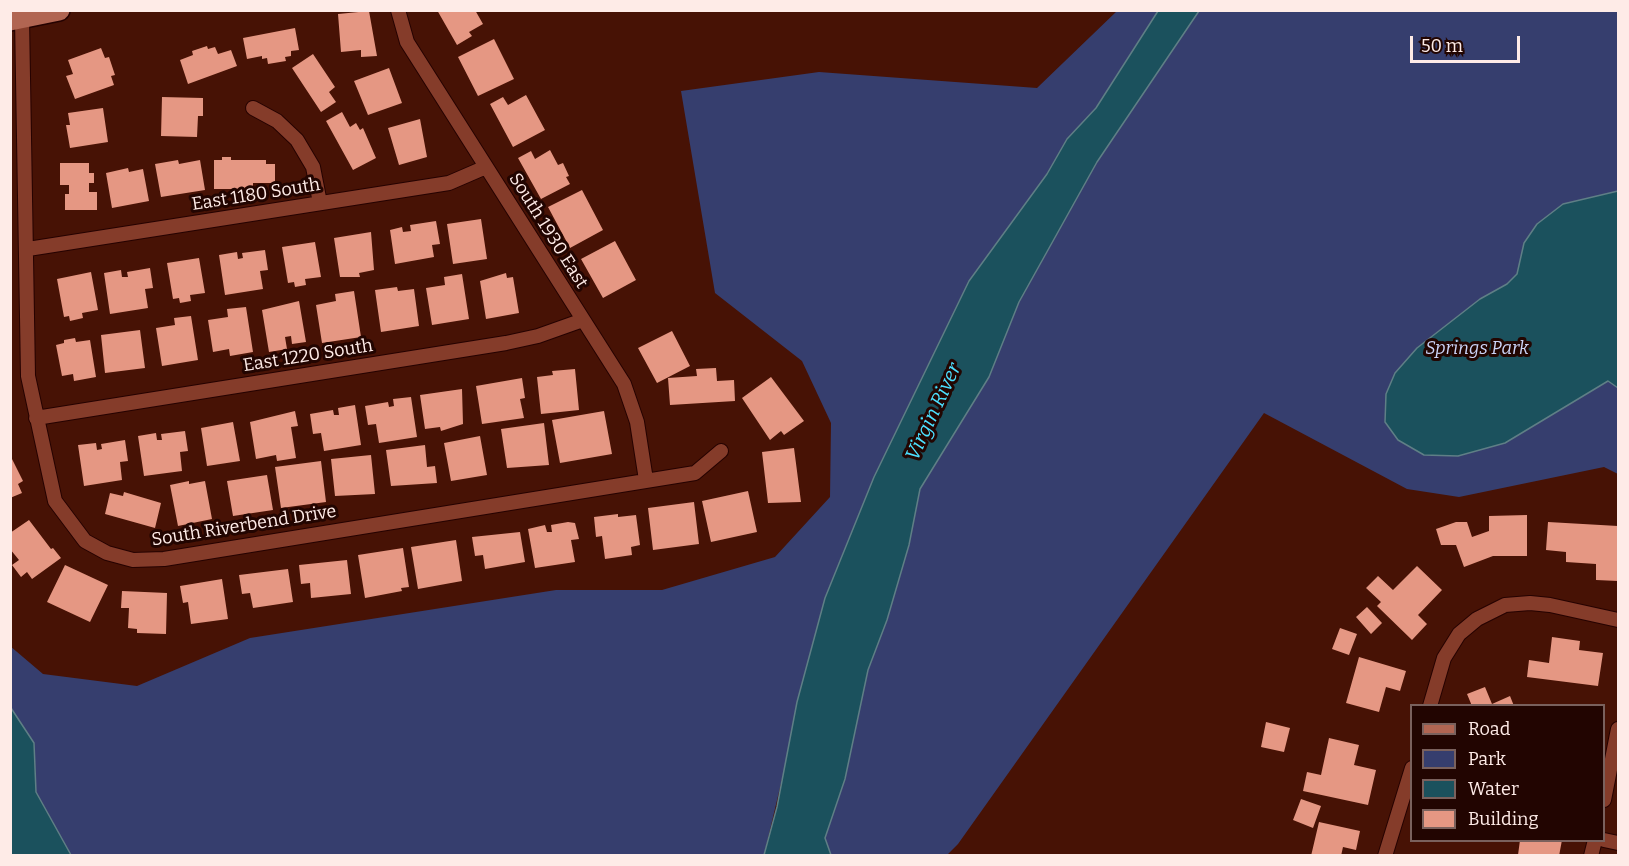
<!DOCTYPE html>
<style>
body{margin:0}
#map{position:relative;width:1629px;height:866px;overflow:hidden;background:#471205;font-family:Bitter,serif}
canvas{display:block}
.frame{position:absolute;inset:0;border:12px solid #feebe7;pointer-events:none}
.legend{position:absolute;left:1410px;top:704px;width:195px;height:138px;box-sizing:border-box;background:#220501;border:2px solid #7a615d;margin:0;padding:8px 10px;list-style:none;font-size:18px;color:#feebe7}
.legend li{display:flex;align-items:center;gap:12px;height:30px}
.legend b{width:30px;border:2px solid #7a615d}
.scale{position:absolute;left:1410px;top:36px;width:110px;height:27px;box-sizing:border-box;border:3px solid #feebe7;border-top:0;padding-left:8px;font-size:18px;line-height:21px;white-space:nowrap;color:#feebe7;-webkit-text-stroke:4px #220501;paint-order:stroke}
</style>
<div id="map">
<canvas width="1629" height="866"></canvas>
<div class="frame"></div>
<ul class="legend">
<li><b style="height:8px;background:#b16552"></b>Road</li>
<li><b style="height:16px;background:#363e6e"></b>Park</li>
<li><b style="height:16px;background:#1b515d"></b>Water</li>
<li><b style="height:16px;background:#e59783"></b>Building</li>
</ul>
<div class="scale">50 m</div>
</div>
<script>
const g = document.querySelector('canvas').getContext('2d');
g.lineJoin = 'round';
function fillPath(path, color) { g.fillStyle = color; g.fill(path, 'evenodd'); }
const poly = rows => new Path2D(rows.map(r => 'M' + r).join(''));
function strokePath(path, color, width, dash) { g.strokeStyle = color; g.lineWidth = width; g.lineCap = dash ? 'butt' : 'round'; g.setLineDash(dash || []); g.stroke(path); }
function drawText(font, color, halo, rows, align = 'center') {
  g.font = font + ' Bitter,serif'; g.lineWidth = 6; g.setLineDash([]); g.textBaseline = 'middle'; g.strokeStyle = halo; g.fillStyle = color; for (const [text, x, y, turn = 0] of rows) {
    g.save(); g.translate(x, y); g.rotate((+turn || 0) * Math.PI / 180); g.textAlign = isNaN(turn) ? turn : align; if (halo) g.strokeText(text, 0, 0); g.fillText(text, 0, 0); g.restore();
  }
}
fillPath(poly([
 [1117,11,1158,11,1096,108,1067,139,1047,174,969,281,874,477,825,598,764,855,71,855,36,792,34,743,11,708,10,646,43,674,137,686,250,638,556,590,662,590,775,557,830,497,831,423,802,361,715,293,681,91,819,72,1037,88],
 [1199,11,1618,11,1618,474,1604,467,1459,497,1407,489,1264,413,958,844,947,855,831,855,825,838,845,779,868,670,887,620,909,545,920,489,989,377,1019,302,1097,162]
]), '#363e6e');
const water = poly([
 [1158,11,1199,11,1097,162,1019,302,989,377,920,489,909,545,887,620,868,670,845,779,825,838,831,855,764,855,777,807,797,702,825,598,874,477,969,281,1047,174,1067,139,1096,108,1158,11],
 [1618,191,1618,388,1608,381,1505,443,1458,456,1424,455,1398,440,1385,422,1386,394,1395,373,1417,348,1480,299,1507,284,1517,274,1524,243,1537,224,1563,204,1618,191],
 [11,708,34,743,36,792,71,855,11,855,11,708]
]);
fillPath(water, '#1b515d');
strokePath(water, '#5f7f86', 1.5);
fillPath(poly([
 [437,10,475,10,483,24,469,32,472,36,457,45],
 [369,11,377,56,361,57,361,50,341,52,338,14],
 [295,28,299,50,291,51,291,56,285,57,286,61,268,64,267,58,262,59,262,56,247,59,243,38],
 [494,39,514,79,478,96,458,57],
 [207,46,208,49,215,47,218,54,231,50,237,66,188,84,180,60,193,55,192,51],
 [101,48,105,58,109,57,115,75,111,76,114,85,75,99,66,76,73,74,68,60],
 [313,54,335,87,329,92,336,102,321,112,292,68],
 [389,68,402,103,368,115,354,81],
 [526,95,545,130,513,147,490,104,503,97,508,105],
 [162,97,203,98,203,116,198,116,197,137,161,136],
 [103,108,108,142,70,148,66,125,70,125,68,113],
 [342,112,350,127,356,123,360,130,363,128,376,158,353,170,326,121],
 [420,119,427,157,399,165,388,128],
 [550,150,558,165,563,163,569,176,566,177,570,184,541,199,518,158,531,151,535,159],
 [222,157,231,157,231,160,266,160,266,164,275,164,275,183,253,183,253,189,214,189,214,160,222,160],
 [178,160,179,164,200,160,205,190,161,197,155,164],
 [60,163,89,163,89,173,94,173,94,183,89,183,89,192,97,192,97,210,65,210,65,194,69,194,69,185,60,185],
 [128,168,129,172,143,169,149,201,112,208,106,173],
 [582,190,603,230,570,248,548,207],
 [481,219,487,259,453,264,447,224],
 [436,221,440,244,432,245,434,257,395,264,390,230,402,227,403,232,411,231,410,225],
 [371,232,374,270,359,273,360,277,340,277,334,238],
 [615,241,636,280,603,298,581,259],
 [315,242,321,277,305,279,306,285,295,287,294,282,288,283,282,247],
 [265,250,268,270,260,271,263,289,225,295,219,255,237,252,238,259,243,258,242,253],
 [199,258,205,293,190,295,191,301,180,303,179,298,173,299,167,263],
 [150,268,153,288,145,289,148,308,110,314,104,273,121,270,122,277,128,277,127,272],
 [91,272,98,310,82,313,83,318,70,321,69,316,64,317,57,279],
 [506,273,507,278,513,277,519,313,486,319,480,281],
 [462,274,469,319,432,325,426,288,445,285,444,277],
 [397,287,398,291,414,289,419,326,381,332,375,290],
 [354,291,361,337,322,343,316,305,336,301,335,294],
 [299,301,306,342,292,344,291,336,285,337,287,349,269,352,262,310],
 [246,307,253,352,230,356,229,349,213,352,208,320,228,317,227,309],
 [191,316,198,360,162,366,156,328,175,325,174,318],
 [140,330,145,368,105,373,101,335],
 [672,331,690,366,657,383,638,348],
 [75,338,76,342,90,340,96,377,74,381,73,374,62,376,56,345,64,343,64,340],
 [716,368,717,381,734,380,735,401,670,405,668,378,697,376,696,369],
 [575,369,579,410,541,414,537,377,553,375,552,371],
 [771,377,804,421,784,435,781,431,770,440,742,398],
 [522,378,525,398,520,399,524,418,482,424,476,386],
 [462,389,463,424,441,431,440,427,425,429,420,395],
 [411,397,417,437,379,443,376,424,368,425,365,406,388,402,389,407,394,406,393,399],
 [355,405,361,445,324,451,321,433,313,434,310,414,333,410,334,415,339,415,338,408],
 [295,411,298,426,291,427,296,458,277,461,276,455,256,459,250,422],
 [604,411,612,454,560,463,552,420],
 [233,422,240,461,207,466,201,428],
 [544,423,549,465,507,468,501,429],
 [185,431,188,451,180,452,182,471,144,476,138,436,156,433,157,440,162,440,161,434],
 [480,436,487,475,451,481,444,443],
 [125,440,128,461,120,462,122,480,84,486,78,445,96,443,97,450,102,449,101,444],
 [425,445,427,467,435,466,437,483,391,486,386,450],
 [794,448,801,502,768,503,762,452],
 [10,455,23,481,18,484,22,493,10,498],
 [371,455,375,494,335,496,331,459],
 [321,461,326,502,281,508,275,467],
 [267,475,273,510,233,516,227,481],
 [189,481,189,484,205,481,212,519,178,526,170,485],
 [748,491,757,532,711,542,702,501],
 [124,492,161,503,155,528,105,514,110,493,123,496],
 [694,502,699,544,653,550,648,508],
 [618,514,618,517,636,515,640,545,631,547,632,555,605,559,602,536,596,537,594,517],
 [1527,515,1527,556,1493,556,1464,567,1456,545,1441,545,1436,529,1456,522,1467,522,1472,537,1489,531,1489,516],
 [29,520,51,549,53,548,61,558,32,579,27,572,21,577,12,565,19,560,10,549,10,533],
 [568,522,575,523,579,539,571,540,575,562,535,568,528,529,545,525,547,532,552,532,551,525],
 [1548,522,1618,526,1618,581,1596,580,1596,564,1566,562,1566,552,1546,550],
 [520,532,525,562,485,569,483,555,475,556,472,537],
 [456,540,462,581,418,589,411,547],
 [403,548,409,587,401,588,402,591,365,598,358,555],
 [347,560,351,594,311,598,310,583,301,584,299,565],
 [65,565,108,585,90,622,47,602],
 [1417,566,1442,590,1418,615,1427,624,1412,640,1377,606,1381,602,1366,588,1378,576,1393,590],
 [288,569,293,602,253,608,250,593,242,594,239,575],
 [222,579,228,619,191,624,188,602,183,603,180,586],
 [122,591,167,593,166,634,137,633,137,629,128,628,129,608,121,608],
 [1367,607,1382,623,1371,634,1356,617],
 [1340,628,1357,634,1349,655,1332,649],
 [1552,637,1580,641,1579,650,1603,653,1598,686,1527,677,1529,660,1549,663],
 [1359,657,1406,671,1400,691,1386,687,1379,712,1346,703],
 [1485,687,1492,704,1510,696,1514,706,1472,706,1467,694],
 [1266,722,1290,728,1284,752,1261,747],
 [1329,738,1359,745,1354,765,1376,770,1368,805,1303,791,1307,772,1321,775],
 [1301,799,1321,806,1313,828,1293,820],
 [1319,822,1360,831,1356,850,1343,847,1341,856,1311,856],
 [1520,840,1562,840,1559,856,1518,855]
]), '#e59783');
const street = poly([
 [398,10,407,42,624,384,637,422,646,480],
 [22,18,28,376,55,501,85,541,107,553,133,560,164,559,695,473,721,451],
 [253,108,277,121,297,140,313,167,320,203],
 [28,249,449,183,486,167],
 [36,418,506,343,538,336,583,320],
 [1430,706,1444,658,1459,634,1477,619,1505,605,1530,603,1550,605,1618,620],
 [1604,800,1618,729],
 [1604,840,1618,843],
 [1385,856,1412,768],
 [1591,856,1595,840]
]);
const primary = poly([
 [10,20,59,10]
]);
strokePath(street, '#250200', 16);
strokePath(primary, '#250200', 24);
strokePath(street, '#853c2a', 14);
strokePath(primary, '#b16552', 21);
drawText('18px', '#feebe7', '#220501', [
 ["East 1180 South",256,195,-9],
 ["South 1930 East",548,231,58],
 ["East 1220 South",308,356,-9],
 ["South Riverbend Drive",244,526,-9]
]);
drawText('italic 18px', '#cbd4f8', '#220501', [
 ["Springs Park",1477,349]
]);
drawText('italic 20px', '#4cdffe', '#220501', [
 ["Virgin River",934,412,-65]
]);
</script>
